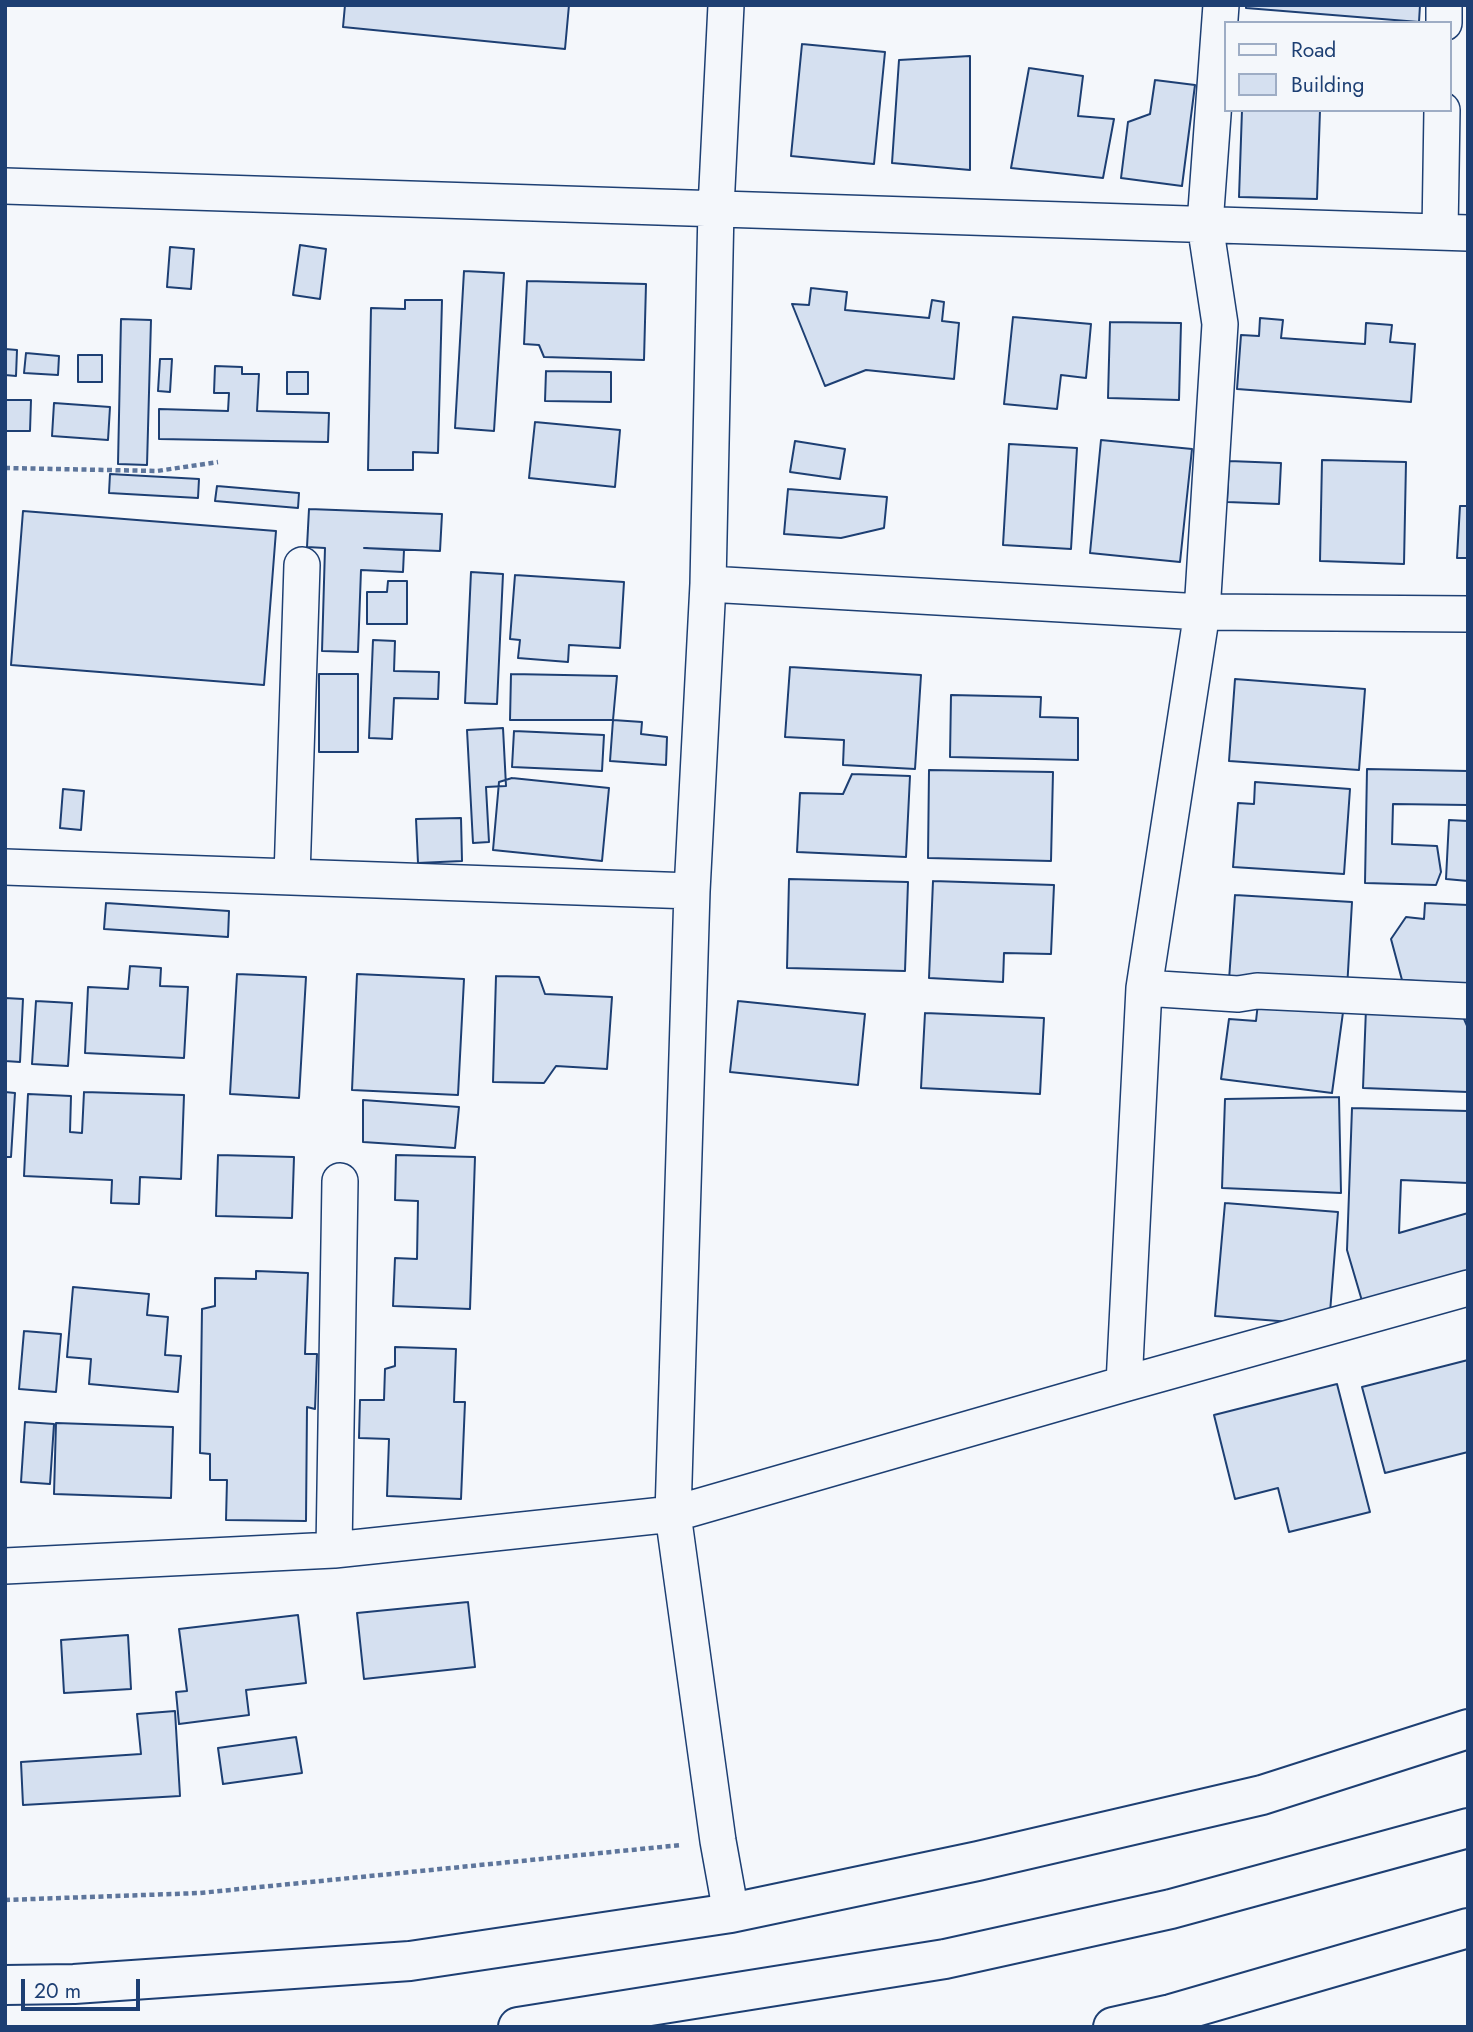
<!DOCTYPE html>
<style>
body{margin:0}
#map{position:relative;width:1473px;height:2032px;overflow:hidden;background:#f4f7fb;font-family:Jost,sans-serif}
canvas{display:block}
.frame{position:absolute;inset:0;border:7px solid #1d3f73;pointer-events:none}
.legend{position:absolute;left:1224px;top:21px;width:228px;height:91px;box-sizing:border-box;background:#f4f7fb;border:2px solid #9eadc5;margin:0;padding:9px 12px;list-style:none;font-size:21px;color:#1d3f73}
.legend li{display:flex;align-items:center;gap:14px;height:35px}
.legend b{width:35px;border:2px solid #9eadc5}
.scale{position:absolute;left:21px;top:1979px;width:119px;height:32px;box-sizing:border-box;border:4px solid #1d3f73;border-top:0;padding-left:9px;font-size:21px;line-height:24px;white-space:nowrap;color:#1d3f73;-webkit-text-stroke:5px #f4f7fb;paint-order:stroke}
</style>
<div id="map">
<canvas width="1473" height="2032"></canvas>
<div class="frame"></div>
<ul class="legend">
<li><b style="height:9px;background:#f4f7fb"></b>Road</li>
<li><b style="height:19px;background:#d5e0f0"></b>Building</li>
</ul>
<div class="scale">20 m</div>
</div>
<script>
const g = document.querySelector('canvas').getContext('2d');
g.lineJoin = 'round';
function fillPath(path, color) { g.fillStyle = color; g.fill(path, 'evenodd'); }
const poly = rows => new Path2D(rows.map(r => 'M' + r).join(''));
function strokePath(path, color, width, dash) { g.strokeStyle = color; g.lineWidth = width; g.lineCap = dash ? 'butt' : 'round'; g.setLineDash(dash || []); g.stroke(path); }
const building = poly([
 [345,5,569,5,565,49,343,27,345,5],
 [1246,5,1420,5,1419,22,1246,8,1246,5],
 [802,44,885,52,874,164,791,156,802,44],
 [970,56,970,170,892,163,899,60,970,56],
 [1029,68,1083,76,1078,116,1114,119,1103,178,1011,168,1029,68],
 [1155,80,1195,85,1182,186,1121,178,1128,122,1150,114,1155,80],
 [1242,110,1320,110,1317,199,1239,197,1242,110],
 [300,245,326,249,320,299,293,295,300,245],
 [170,247,194,249,191,289,167,287,170,247],
 [464,271,504,273,494,431,455,428,464,271],
 [527,281,646,284,644,360,544,357,539,345,524,344,527,281],
 [811,288,847,292,845,310,929,318,932,300,944,302,942,321,959,323,954,379,866,370,825,386,792,304,809,305,811,288],
 [405,300,442,300,438,453,413,452,413,470,368,470,371,308,405,309,405,300],
 [1013,317,1091,324,1086,378,1061,375,1057,409,1004,404,1013,317],
 [1260,318,1283,320,1281,338,1365,344,1366,323,1392,325,1390,342,1415,344,1411,402,1237,389,1241,335,1259,336,1260,318],
 [121,319,151,320,147,465,118,464,121,319],
 [1110,322,1181,323,1179,400,1108,398,1110,322],
 [5,349,17,350,16,376,5,375,5,349],
 [26,353,59,356,58,375,24,373,26,353],
 [78,355,102,355,102,382,78,382,78,355],
 [160,359,172,359,170,392,158,391,160,359],
 [215,366,242,367,242,374,259,374,257,411,329,413,328,442,159,439,159,409,228,411,229,393,214,393,215,366],
 [546,371,611,372,611,402,545,401,546,371],
 [287,372,308,372,308,394,287,394,287,372],
 [5,400,31,400,30,431,5,431,5,400],
 [54,403,110,407,108,440,52,436,54,403],
 [535,422,620,430,615,487,529,478,535,422],
 [1101,440,1192,449,1180,562,1090,553,1101,440],
 [795,441,845,449,840,479,790,472,795,441],
 [1009,444,1077,448,1071,549,1003,545,1009,444],
 [1322,460,1406,462,1404,564,1320,561,1322,460],
 [1229,461,1281,463,1279,504,1227,502,1229,461],
 [110,474,199,479,198,498,109,493,110,474],
 [217,486,299,493,298,508,215,501,217,486],
 [788,489,887,497,884,528,841,538,784,534,788,489],
 [1460,506,1468,506,1468,558,1457,558,1460,506],
 [309,509,442,514,440,551,364,548,404,550,403,572,361,570,358,652,322,651,325,548,307,547,309,509],
 [23,511,276,531,264,685,11,665,23,511],
 [471,572,503,574,497,704,465,703,471,572],
 [515,575,624,582,620,648,569,645,568,662,518,658,520,640,510,639,515,575],
 [388,581,407,581,407,624,367,624,367,592,387,592,388,581],
 [373,640,395,641,394,671,439,672,438,699,394,698,392,739,369,738,373,640],
 [790,667,921,675,915,769,843,765,844,740,785,737,790,667],
 [319,674,358,674,358,752,319,752,319,674],
 [511,674,617,676,613,720,510,720,511,674],
 [1235,679,1365,689,1359,770,1229,761,1235,679],
 [951,695,1041,697,1040,717,1078,718,1078,760,950,757,951,695],
 [613,720,642,722,641,734,667,737,666,765,610,761,613,720],
 [503,728,506,786,486,787,489,842,473,843,467,730,503,728],
 [514,731,604,735,602,771,512,767,514,731],
 [1367,769,1468,771,1468,805,1393,804,1392,844,1437,846,1441,872,1436,885,1365,883,1367,769],
 [929,770,1053,772,1051,861,928,858,929,770],
 [852,774,910,776,906,857,797,852,800,793,843,794,852,774],
 [512,778,609,788,602,861,493,850,499,782,512,778],
 [1255,782,1350,789,1344,874,1233,867,1238,803,1254,804,1255,782],
 [63,789,84,791,81,830,60,828,63,789],
 [461,818,462,861,418,863,416,819,461,818],
 [1449,820,1468,821,1468,881,1446,879,1449,820],
 [789,879,908,882,905,971,787,968,789,879],
 [933,881,1054,885,1051,954,1004,953,1003,982,929,978,933,881],
 [1235,895,1352,902,1347,989,1229,980,1235,895],
 [106,903,229,911,228,937,104,929,106,903],
 [1425,903,1468,905,1468,985,1402,980,1391,939,1406,917,1424,919,1425,903],
 [130,966,161,968,160,986,188,987,184,1058,85,1053,88,987,128,989,130,966],
 [237,974,306,977,299,1098,230,1094,237,974],
 [357,974,464,979,458,1095,352,1090,357,974],
 [496,976,539,977,545,994,612,997,607,1069,556,1066,544,1083,493,1082,496,976],
 [1259,994,1344,1005,1332,1093,1221,1079,1229,1019,1256,1021,1259,994],
 [5,998,23,999,20,1062,5,1061,5,998],
 [36,1001,72,1003,68,1066,32,1064,36,1001],
 [738,1001,865,1014,858,1085,730,1072,738,1001],
 [1366,1008,1461,1012,1468,1028,1468,1092,1363,1088,1366,1008],
 [925,1013,1044,1018,1040,1094,921,1088,925,1013],
 [5,1092,15,1093,11,1157,5,1157,5,1092],
 [84,1092,184,1095,181,1179,140,1177,139,1204,111,1203,112,1180,24,1176,28,1094,71,1096,70,1132,82,1133,84,1092],
 [1339,1097,1341,1193,1222,1188,1225,1099,1339,1097],
 [363,1100,459,1107,455,1148,363,1142,363,1100],
 [1352,1108,1468,1111,1468,1183,1401,1180,1399,1233,1468,1213,1468,1281,1365,1311,1347,1250,1352,1108],
 [218,1155,294,1157,292,1218,216,1216,218,1155],
 [396,1155,475,1157,470,1309,393,1306,395,1258,417,1259,418,1201,395,1200,396,1155],
 [1225,1203,1338,1212,1329,1325,1215,1316,1225,1203],
 [256,1271,308,1273,305,1354,317,1354,315,1409,307,1407,306,1521,226,1520,227,1480,210,1480,210,1454,200,1453,202,1309,215,1306,215,1278,256,1279,256,1271],
 [73,1287,149,1294,147,1315,168,1317,165,1355,181,1356,178,1392,89,1384,91,1359,67,1357,73,1287],
 [24,1331,61,1334,56,1392,19,1389,24,1331],
 [395,1347,456,1349,454,1402,465,1402,461,1499,387,1496,389,1439,359,1438,360,1400,384,1400,385,1369,395,1366,395,1347],
 [1468,1360,1468,1452,1385,1473,1362,1387,1468,1360],
 [1337,1384,1370,1512,1289,1532,1278,1488,1235,1499,1214,1415,1337,1384],
 [25,1422,54,1424,50,1484,21,1482,25,1422],
 [56,1423,173,1427,171,1498,54,1494,56,1423],
 [468,1602,475,1667,364,1679,357,1613,468,1602],
 [298,1615,306,1683,246,1690,249,1715,179,1724,176,1692,187,1691,179,1629,298,1615],
 [128,1635,131,1689,64,1693,61,1640,128,1635],
 [175,1711,180,1796,23,1805,21,1762,141,1754,137,1714,175,1711],
 [296,1737,302,1773,223,1784,218,1748,296,1737]
]);
fillPath(building, '#d5e0f0');
strokePath(building, '#1d3f73', 2);
const minor = poly([
 [726,5,716,208,708,584,692,891,673,1514,718,1841,731,1913],
 [1444,23,1444,5],
 [5,186,1468,233],
 [1440,232,1442,110],
 [708,584,1202,612,1468,614],
 [5,867,692,891],
 [292,877,302,565],
 [1144,988,1238,994,1257,991,1468,1001],
 [1124,1384,1144,988,1202,612,1220,324,1205,224,1221,5],
 [334,1550,340,1181],
 [5,1566,334,1550,673,1514,1124,1384,1468,1288]
]);
const secondary = poly([
 [5,1985,74,1984,410,1961,731,1913,978,1861,1262,1795,1468,1729]
]);
const trunk = poly([
 [518,2027,945,1959,1171,1909,1468,1828],
 [1113,2027,1171,2014,1468,1928]
]);
strokePath(minor, '#1d3f73', 38);
strokePath(secondary, '#1d3f73', 42);
strokePath(trunk, '#1d3f73', 42);
strokePath(poly([
 [5,468,157,471,218,462],
 [5,1900,200,1893,681,1845]
]), '#5e769c', 4.5, [5, 3.5]);
strokePath(minor, '#f4f7fb', 35);
strokePath(secondary, '#f4f7fb', 38);
strokePath(trunk, '#f4f7fb', 38);
</script>
